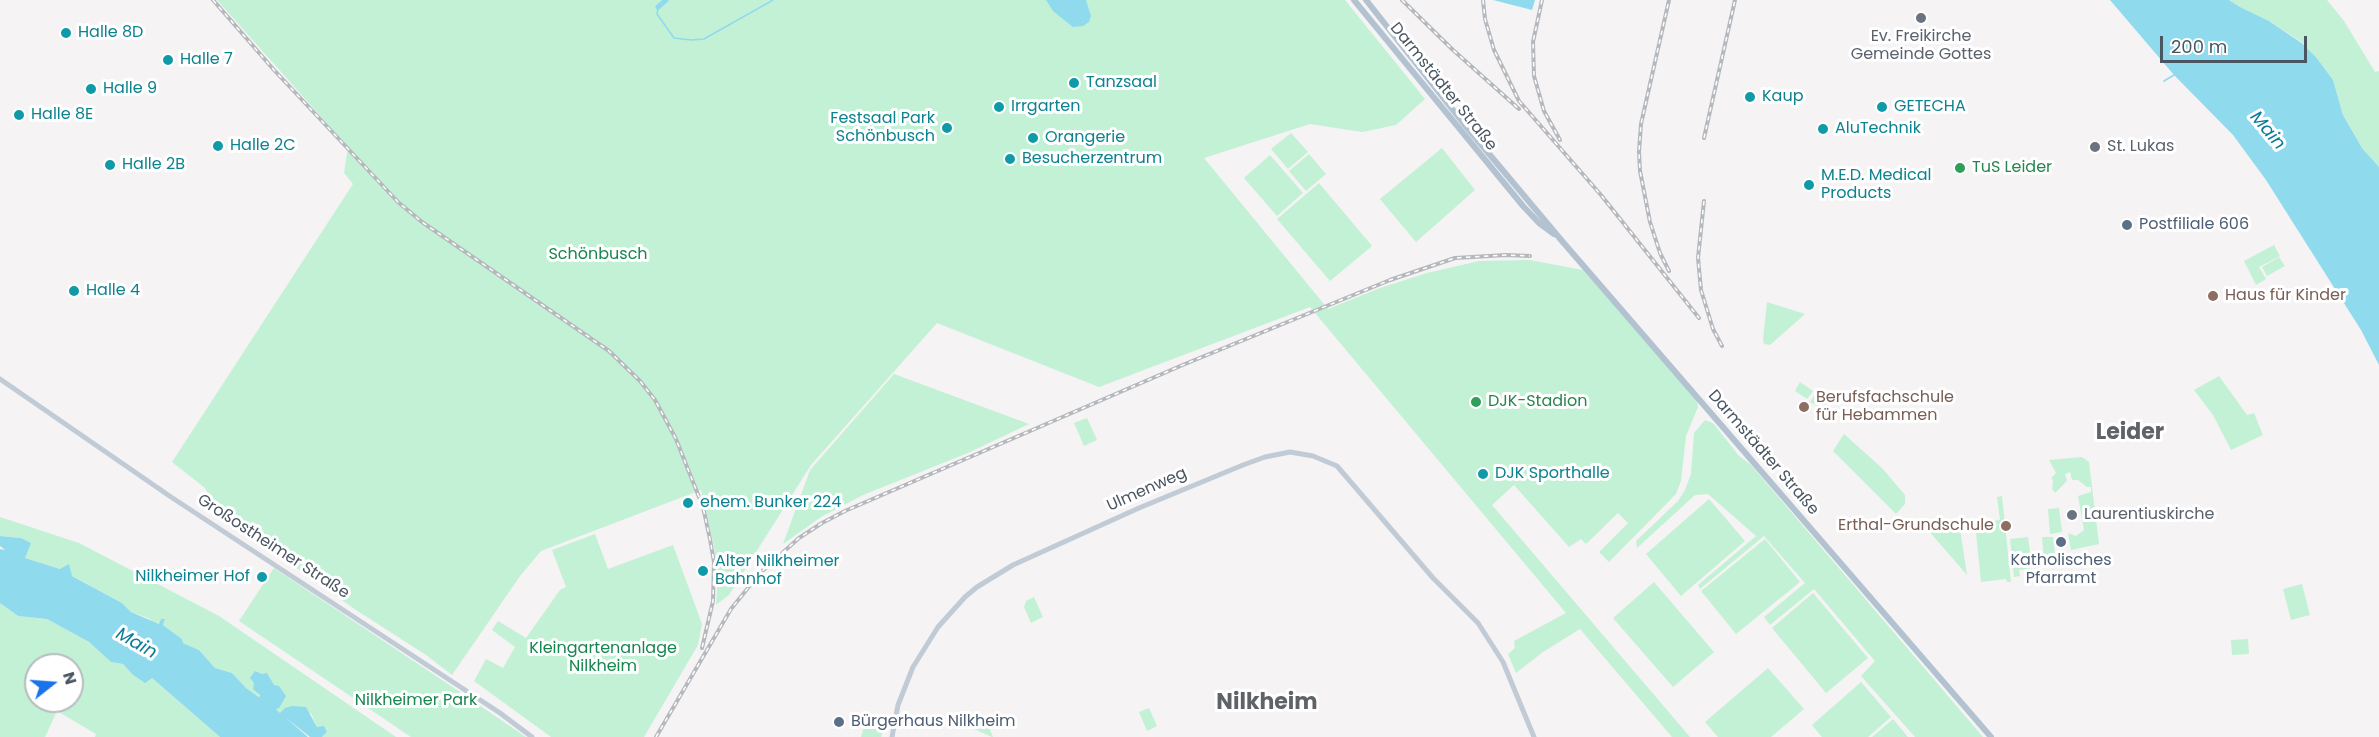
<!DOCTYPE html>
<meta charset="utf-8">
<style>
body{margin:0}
#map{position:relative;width:2379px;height:737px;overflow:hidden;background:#f5f3f3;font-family:Poppins,sans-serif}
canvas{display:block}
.north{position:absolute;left:24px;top:653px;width:60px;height:60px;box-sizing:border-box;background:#fff;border:2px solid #b7bbc0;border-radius:50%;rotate:73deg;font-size:16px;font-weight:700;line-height:24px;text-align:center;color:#4a5661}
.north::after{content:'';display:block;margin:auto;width:21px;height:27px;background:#1a73e8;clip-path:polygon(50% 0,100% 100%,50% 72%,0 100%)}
.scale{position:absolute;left:2160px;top:36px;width:147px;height:27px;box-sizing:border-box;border:3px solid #4a5661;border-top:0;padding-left:8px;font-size:18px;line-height:21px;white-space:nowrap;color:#4a5661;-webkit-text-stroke:4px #fff;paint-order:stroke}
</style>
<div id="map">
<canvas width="2379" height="737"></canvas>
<div class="north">N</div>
<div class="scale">200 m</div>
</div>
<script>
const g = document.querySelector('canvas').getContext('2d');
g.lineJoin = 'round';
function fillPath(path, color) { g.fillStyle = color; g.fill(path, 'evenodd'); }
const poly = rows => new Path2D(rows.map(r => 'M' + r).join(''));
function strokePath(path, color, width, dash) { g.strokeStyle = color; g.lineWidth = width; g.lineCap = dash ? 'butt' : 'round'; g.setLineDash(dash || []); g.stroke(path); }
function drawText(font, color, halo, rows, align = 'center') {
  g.font = font + ' Poppins,sans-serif'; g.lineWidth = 6; g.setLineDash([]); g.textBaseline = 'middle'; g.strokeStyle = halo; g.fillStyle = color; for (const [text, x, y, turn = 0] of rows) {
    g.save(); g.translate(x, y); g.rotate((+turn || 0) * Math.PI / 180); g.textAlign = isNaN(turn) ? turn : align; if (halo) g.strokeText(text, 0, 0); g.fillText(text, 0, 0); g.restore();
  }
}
fillPath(poly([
 [217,0,1345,0,1425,99,1396,125,1362,132,1310,124,1204,158,1328,309,1380,288,1427,273,1479,261,1530,260,1583,270,1697,400,1698,407,1686,436,1681,481,1676,494,1609,562,1599,552,1628,523,1618,513,1586,544,1581,539,1569,547,1514,485,1492,505,1690,737,1672,737,1580,629,1543,652,1516,673,1508,654,1515,648,1514,641,1566,613,1310,307,1099,387,937,323,811,465,729,595,716,605,718,575,714,546,701,490,541,551,520,576,452,675,426,655,356,610,273,551,256,535,208,506,204,500,207,492,205,488,172,462,353,184,344,173,348,147],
 [2229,0,2327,0,2344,21,2375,72,2379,71,2379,167,2362,148,2343,115,2333,80,2316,57,2303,43,2269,21,2240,7],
 [1291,133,1308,152,1288,169,1271,149],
 [1442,148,1475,190,1416,242,1380,199],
 [1309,154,1326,174,1306,191,1289,171],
 [1270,155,1303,193,1277,216,1244,178],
 [1319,183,1372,246,1330,281,1277,219],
 [2274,245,2280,256,2259,267,2266,279,2256,285,2244,261],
 [2279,257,2285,266,2267,276,2262,267],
 [1767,302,1805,314,1770,345,1764,344,1763,339],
 [894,374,1029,424,968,453,863,495,821,517,783,544,810,470],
 [2219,376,2247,415,2254,413,2263,435,2231,450,2213,415,2194,390],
 [1800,382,1813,391,1807,399,1795,391],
 [1816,393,1828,401,1822,409,1810,402],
 [1087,418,1097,440,1084,446,1074,423],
 [1705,420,1713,423,1739,456,1751,465,1983,737,1915,737,1861,676,1875,661,1814,589,1770,625,1764,617,1805,583,1764,536,1700,589,1698,585,1756,536,1708,494,1695,495,1637,548,1636,541,1678,501,1685,490,1691,474,1694,433],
 [1844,434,1882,468,1905,495,1905,504,1896,514,1833,451],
 [2082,457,2089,462,2099,544,2071,550,2068,533,2076,536,2084,530,2078,496,2091,492,2091,487,2087,487,2078,480,2072,480,2070,472,2065,474,2067,481,2055,493,2052,489,2053,480,2051,478,2056,473,2049,460],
 [2002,496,2011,582,2007,582,2006,579,1981,582,1975,523,2000,520,1997,497],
 [1709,499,1745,541,1681,596,1646,554],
 [2059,508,2062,532,2050,534,2048,509],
 [0,517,79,543,219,616,396,737,322,737,327,732,317,727,311,713,280,713,254,683,260,697,246,688,232,673,215,668,199,650,183,643,182,639,163,625,165,620,161,619,160,624,153,622,148,618,131,612,122,603,60,569,25,558,21,538,0,536],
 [1959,522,1967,575,1928,530],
 [595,534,608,569,673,545,702,624,698,645,644,737,551,737,474,681,486,659,503,668,515,647,492,630,498,621,526,638,560,590,566,587,552,550],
 [2028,537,2032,568,2019,570,2020,576,2014,577,2010,539],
 [2042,537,2053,537,2055,555,2044,561],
 [1765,539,1800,582,1736,634,1701,591],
 [274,568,451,686,526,737,411,737,239,621],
 [1654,582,1714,652,1673,687,1613,618],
 [2302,584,2310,615,2291,620,2283,589],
 [1813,593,1868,658,1826,693,1772,628],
 [1034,597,1043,617,1031,623,1024,607,1026,601],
 [0,603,18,616,47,619,89,642,111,662,123,664,132,674,152,678,220,737,95,737,96,734,57,711,45,737,0,737],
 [36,665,72,665,72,701,36,701],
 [2248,639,2249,654,2232,655,2231,640],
 [1768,668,1804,709,1771,737,1718,737,1705,722],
 [1861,682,1891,717,1868,737,1822,737,1812,725],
 [1149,708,1157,726,1147,731,1139,712],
 [985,718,993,737,992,737,967,726],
 [1893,719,1908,737,1872,737],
 [865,723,884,728,881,737,861,737]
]), '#c3f1d5');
fillPath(poly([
 [1046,0,1086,0,1091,16,1089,22,1083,26,1073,27,1053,11],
 [1493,0,1535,0,1532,10],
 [2110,0,2229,0,2240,7,2269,21,2303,44,2316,57,2333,80,2343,115,2362,148,2379,167,2379,365,2361,330,2266,180,2233,135,2174,75],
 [0,536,21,538,31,543,25,558,60,569,69,564,72,576,122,603,131,612,159,624,161,619,165,619,163,625,182,639,183,643,199,650,215,668,232,673,246,688,259,697,260,695,253,689,254,683,250,678,255,671,262,674,267,673,274,685,279,686,286,696,279,708,276,709,280,713,285,708,292,706,306,707,317,727,324,726,327,732,322,737,310,737,285,717,308,737,220,737,152,678,145,683,132,674,123,664,111,662,89,642,47,619,18,616,0,603,0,549,5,550,0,546]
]), '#90daee');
strokePath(poly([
 [658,7,657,14,674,38,691,40,704,39,773,0],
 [2164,81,2174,75]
]), '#90daee', 1.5);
strokePath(poly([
 [658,7,666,0]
]), '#90daee', 5);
strokePath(poly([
 [0,379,171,497,500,713,532,737],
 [892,737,898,705,913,667,938,627,965,597,977,587,1013,565,1139,508,1243,465,1265,457,1290,452,1313,456,1337,466,1433,578,1478,623,1503,662,1534,737]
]), '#c1cbd6', 5);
strokePath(poly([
 [1354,0,1523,206,1539,223,1554,234],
 [1366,0,1464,124,1562,241,1991,737]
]), '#b3c2d1', 6);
const rail = poly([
 [213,0,274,70,398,202,422,222,609,351,640,381,655,400,676,439,691,477,703,507,710,539,714,562,713,601,702,648],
 [1402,0,1453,50,1519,109],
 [1483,0,1485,19,1494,50,1519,101,1601,195,1699,318],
 [1542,0,1533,42,1534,76,1544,111,1560,140],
 [1704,138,1735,0],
 [1704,201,1698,258,1701,290,1713,329,1722,346],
 [1669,271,1660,253,1650,222,1640,171,1639,152,1641,124,1669,0],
 [656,737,731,609,760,573,799,538,822,523,845,511,1185,364,1390,280,1455,258,1506,255,1530,256]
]);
strokePath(rail, '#b5b8bd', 4);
strokePath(rail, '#fff', 1.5, [4.5]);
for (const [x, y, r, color] of [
 [1921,18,6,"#6b7280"],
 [66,33,6,"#0f9aa8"],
 [168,60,6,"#0f9aa8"],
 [1074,83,6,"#0f9aa8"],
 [91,89,6,"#0f9aa8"],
 [1750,97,6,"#0f9aa8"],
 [999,107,6,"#0f9aa8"],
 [1882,107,6,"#0f9aa8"],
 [19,115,6,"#0f9aa8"],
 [947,128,6,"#0f9aa8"],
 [1823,129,6,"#0f9aa8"],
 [1033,138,6,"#0f9aa8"],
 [218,146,6,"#0f9aa8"],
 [2095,147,6,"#6b7280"],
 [1010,159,6,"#0f9aa8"],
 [110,165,6,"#0f9aa8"],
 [1960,168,6,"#2e9e5b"],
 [1809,185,6,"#0f9aa8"],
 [2127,225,6,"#5c6f8a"],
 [74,291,6,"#0f9aa8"],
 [2213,296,6,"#8d6e63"],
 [1476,402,6,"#2e9e5b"],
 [1804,407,6,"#8d6e63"],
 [1483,474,6,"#0f9aa8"],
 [688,503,6,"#0f9aa8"],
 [2072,515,6,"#6b7280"],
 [2006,526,6,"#8d6e63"],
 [2061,542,6,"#5c6f8a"],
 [703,571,6,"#0f9aa8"],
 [262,577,6,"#0f9aa8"],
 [839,722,6,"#5c6f8a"]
]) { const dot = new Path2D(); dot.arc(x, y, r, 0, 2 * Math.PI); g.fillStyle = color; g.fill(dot); strokePath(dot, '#fff', 2); }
drawText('16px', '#0d838f', '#fff', [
 ["Halle 8D",78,33],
 ["Halle 7",180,60],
 ["Tanzsaal",1086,83],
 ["Halle 9",103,89],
 ["Kaup",1762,97],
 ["Irrgarten",1011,107],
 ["GETECHA",1894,107],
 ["Halle 8E",31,115],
 ["Festsaal Park",935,119,"right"],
 ["Schönbusch",935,137,"right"],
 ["AluTechnik",1835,129],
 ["Orangerie",1045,138],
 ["Halle 2C",230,146],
 ["Besucherzentrum",1022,159],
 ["Halle 2B",122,165],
 ["M.E.D. Medical",1821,176],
 ["Products",1821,194],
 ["Halle 4",86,291],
 ["DJK Sporthalle",1495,474],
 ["ehem. Bunker 224",700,503],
 ["Alter Nilkheimer",715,562],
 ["Bahnhof",715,580],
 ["Nilkheimer Hof",250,577,"right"]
], 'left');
drawText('16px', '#5b616d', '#fff', [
 ["Ev. Freikirche",1921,37,"center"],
 ["Gemeinde Gottes",1921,55,"center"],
 ["St. Lukas",2107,147],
 ["Laurentiuskirche",2084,515]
], 'left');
drawText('16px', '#4a5661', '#fff', [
 ["Darmstädter Straße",1443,87,51],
 ["Darmstädter Straße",1763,453,49],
 ["Ulmenweg",1147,490,-24],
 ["Großostheimer Straße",273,547,33]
]);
drawText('16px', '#27864d', '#fff', [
 ["TuS Leider",1972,168],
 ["DJK-Stadion",1488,402]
], 'left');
drawText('16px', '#4e5e75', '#fff', [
 ["Postfiliale 606",2139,225],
 ["Katholisches",2061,561,"center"],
 ["Pfarramt",2061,579,"center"],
 ["Bürgerhaus Nilkheim",851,722]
], 'left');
drawText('16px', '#17864f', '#fff', [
 ["Schönbusch",598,255],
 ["Kleingartenanlage",603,649],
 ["Nilkheim",603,667],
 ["Nilkheimer Park",416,701]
]);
drawText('16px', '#785e54', '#fff', [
 ["Haus für Kinder",2225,296],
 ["Berufsfachschule",1816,398],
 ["für Hebammen",1816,416],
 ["Erthal-Grundschule",1994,526,"right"]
], 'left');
drawText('italic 18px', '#0c7c9b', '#fff', [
 ["Main",2267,131,50],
 ["Main",136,644,30]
]);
drawText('bold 22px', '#5f6368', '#fff', [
 ["Leider",2130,433],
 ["Nilkheim",1267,703]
]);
</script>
